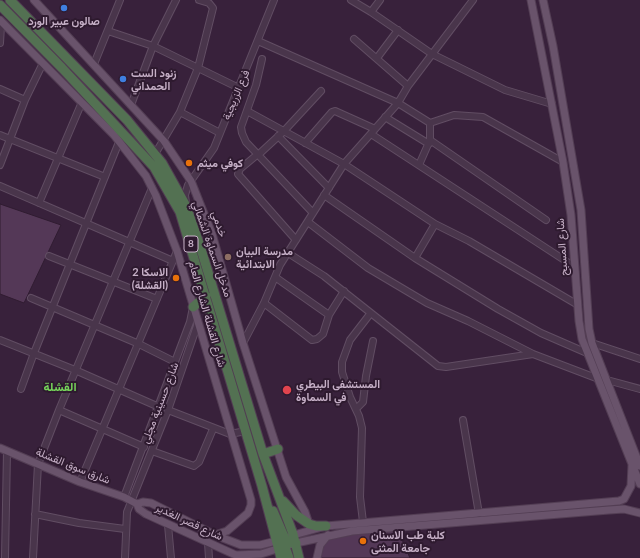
<!DOCTYPE html>
<meta charset="utf-8">
<style>
body{margin:0}
canvas{display:block;background:#38213b}
</style>
<canvas width="640" height="558"></canvas>
<script>
const g = document.querySelector('canvas').getContext('2d');
g.lineJoin = 'round';
function fillPath(path, color) { g.fillStyle = color; g.fill(path, 'evenodd'); }
const poly = rows => new Path2D(rows.map(r => 'M' + r).join(''));
function strokePath(path, color, width, dash) { g.strokeStyle = color; g.lineWidth = width; g.lineCap = dash ? 'butt' : 'round'; g.setLineDash(dash || []); g.stroke(path); }
function drawText(font, color, halo, rows, align = 'center') {
  g.font = font + ' Lato,Vazirmatn,sans-serif'; g.lineWidth = 4; g.setLineDash([]); g.textBaseline = 'middle'; g.strokeStyle = halo; g.fillStyle = color; for (const [text, x, y, turn = 0] of rows) {
    g.save(); g.translate(x, y); g.rotate((+turn || 0) * Math.PI / 180); g.textAlign = isNaN(turn) ? turn : align; if (halo) g.strokeText(text, 0, 0); g.fillText(text, 0, 0); g.restore();
  }
}
const building = poly([
 [0,204,61,225,24,303,0,294,0,204],
 [397,528,410,558,319,558,327,536,397,528]
]);
fillPath(building, '#543857');
strokePath(building, '#301c31', 1);
const minor = poly([
 [351,0,371,12,432,54,505,90,552,104],
 [371,12,380,0],
 [0,23,1,26,0,43],
 [108,31,153,46,239,88],
 [354,39,408,86],
 [258,41,398,103,430,123,454,115,483,117,563,162],
 [377,58,398,30],
 [262,59,256,85,241,127,242,133,246,142,313,213],
 [94,64,120,0],
 [0,89,25,100],
 [131,105,153,46,176,0],
 [247,111,344,164,435,224,469,241,578,305],
 [180,112,220,133],
 [385,117,429,144],
 [371,134,575,267],
 [0,135,105,177],
 [278,136,329,188],
 [430,140,546,220],
 [305,143,332,112,335,111,375,129],
 [155,154,180,112,198,68,213,8,209,3,199,0],
 [258,154,240,169,238,174,296,240],
 [258,155,284,131,321,91],
 [0,165,25,100,43,63],
 [419,165,430,140,430,123],
 [0,186,173,261],
 [324,195,415,258,498,309,541,333,587,353],
 [39,203,82,102],
 [186,203,185,195,188,185,214,148,274,0],
 [308,222,368,268,427,303,468,321,533,354,596,378],
 [288,253,324,276,438,366,446,367,533,354],
 [49,256,157,299],
 [415,258,435,224],
 [275,277,329,315],
 [31,298,139,344,175,362],
 [264,303,312,340,317,339,323,334,329,315,344,291],
 [0,340,75,370,159,407],
 [243,343,264,303,280,265,344,164,398,103,408,86,473,0],
 [592,343,640,359],
 [607,380,640,389],
 [21,389,34,353,119,142],
 [357,408,363,402,366,376,373,341],
 [59,410,144,447],
 [168,410,230,434,246,431],
 [463,420,479,514],
 [152,451,194,466,199,462,213,429],
 [80,482,177,251],
 [124,497,190,322,193,307],
 [35,514,79,523,125,529],
 [363,522,360,497,362,428,359,416,350,397,342,372,342,362,350,340,370,314],
 [168,525,171,558],
 [208,543,209,558],
 [5,558,7,451],
 [33,558,38,464,59,410,152,188],
 [125,558,127,512,168,410,198,323]
]);
const major = poly([
 [34,0,164,141,191,181,212,234,243,343,286,477,305,512,309,524],
 [531,0,563,162,571,215,579,321,582,339,640,484],
 [543,0,553,46,581,210,589,329,592,343,640,466],
 [0,20,114,135,146,176,156,196,177,251,251,500,251,505,248,513,227,531,215,535],
 [0,448,80,482,124,497,137,504],
 [137,504,143,502,151,503,215,535,241,545,260,545,280,540],
 [137,504,139,509,146,514,240,557],
 [290,536,326,526,619,501,624,499,631,486,632,465],
 [237,555,261,554,296,543,352,531,609,510,624,509,640,513],
 [317,558,320,545,328,535]
]);
const highway = poly([
 [10,0,127,120,162,163,186,206,201,249,263,454,293,534,299,558],
 [0,5,62,68,154,167,180,212,262,486,281,558],
 [193,307,206,296],
 [263,454,278,449],
 [283,501,296,515,309,524,316,526,326,526],
 [273,511,286,541,290,543,296,543],
 [278,541,284,544,289,558]
]);
strokePath(minor, '#614d63', 8);
strokePath(major, '#533e54', 9);
strokePath(highway, '#513d52', 11);
strokePath(minor, '#49354b', 6);
strokePath(major, '#69536b', 7);
strokePath(highway, '#537152', 9);
for (const [x, y, r, color] of [
 [64,8,4,"#3f7fe0"],
 [123,79,4,"#3f7fe0"],
 [189,163,4,"#e8710a"],
 [228,257,4,"#8d6e63"],
 [176,278,4,"#e8710a"],
 [287,390,5,"#e0444e"],
 [363,541,4,"#e8710a"]
]) { const dot = new Path2D(); dot.arc(x, y, r, 0, 2 * Math.PI); g.fillStyle = color; g.fill(dot); strokePath(dot, '#2e1a2f', 1.5); }
for (const [x, y, w] of [
 [191,244,14]
]) { const box = new Path2D(); box.roundRect(x - w / 2, y - 8, w, 16, 3); g.fillStyle = '#2e1a2f'; g.fill(box); strokePath(box, '#c6b0c7', 1); }
drawText('bold 10px', '#c6b0c7', null, [
 ["8",191,244]
]);
drawText('bold 11px', '#c6b0c7', '#2e1a2f', [
 ["صالون عبير الورد",64,21,"center"],
 ["زنود الست",131,73],
 ["الحمداني",131,86],
 ["كوفي ميثم",197,163],
 ["مدرسة البيان",236,251],
 ["الابتدائية",236,264],
 ["الاسكا 2",168,272,"right"],
 ["(القشلة)",168,285,"right"],
 ["المستشفى البيطري",296,384],
 ["في السماوة",296,397],
 ["كلية طب الاسنان",371,535],
 ["جامعة المثنى",371,548]
], 'left');
drawText('11px', '#c6b0c7', '#2e1a2f', [
 ["فرع الزريجية",236,95,-67],
 ["خدمي",219,224,72],
 ["شارع المسبح",562,247,-94],
 ["مدخل السماوة الشمالي",212,249,71],
 ["شارع القشلة الشارع العام",207,314,74],
 ["شارع حسينية مجلي",160,403,-69],
 ["شارق سوق القشلة",73,466,22],
 ["شارع قصر الغدير",189,522,25]
]);
drawText('bold 12px', '#77d75b', '#2e1a2f', [
 ["القشلة",60,387]
]);
</script>
